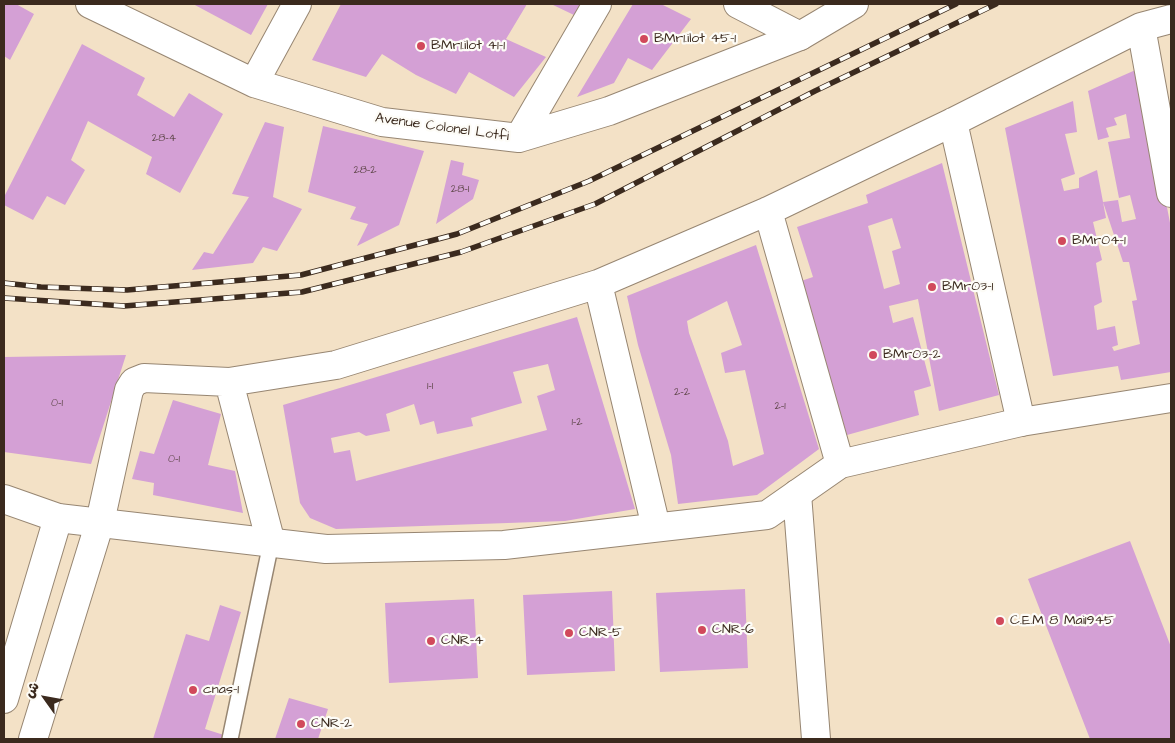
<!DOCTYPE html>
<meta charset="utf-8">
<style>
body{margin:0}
#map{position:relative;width:1175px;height:743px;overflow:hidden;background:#f3e1c6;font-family:"Architects Daughter","Playpen Sans Arabic",sans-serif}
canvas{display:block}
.frame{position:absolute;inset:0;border:5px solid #3b2a1e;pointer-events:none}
.north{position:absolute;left:20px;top:673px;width:50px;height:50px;-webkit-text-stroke:4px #fdfcf7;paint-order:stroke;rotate:302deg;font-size:14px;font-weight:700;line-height:20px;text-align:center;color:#3b2a1e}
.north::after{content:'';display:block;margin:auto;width:18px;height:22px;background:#3b2a1e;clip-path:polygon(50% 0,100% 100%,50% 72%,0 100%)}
</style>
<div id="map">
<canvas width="1175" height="743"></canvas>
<div class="frame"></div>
<div class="north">ش</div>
</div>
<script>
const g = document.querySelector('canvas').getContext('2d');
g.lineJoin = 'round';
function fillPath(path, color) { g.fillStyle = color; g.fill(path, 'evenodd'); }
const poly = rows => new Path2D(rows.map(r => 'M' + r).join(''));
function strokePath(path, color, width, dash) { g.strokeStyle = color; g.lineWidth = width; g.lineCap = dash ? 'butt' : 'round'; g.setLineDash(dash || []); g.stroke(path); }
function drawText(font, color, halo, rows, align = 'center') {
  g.font = font + ' "Architects Daughter",sans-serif'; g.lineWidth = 4.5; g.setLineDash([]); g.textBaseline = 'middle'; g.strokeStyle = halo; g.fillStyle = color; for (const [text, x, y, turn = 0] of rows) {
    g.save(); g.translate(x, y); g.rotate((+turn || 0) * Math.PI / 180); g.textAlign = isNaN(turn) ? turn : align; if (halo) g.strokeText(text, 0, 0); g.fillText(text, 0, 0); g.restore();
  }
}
fillPath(poly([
 [4,4,16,4,34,14,10,60,4,56],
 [193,4,268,4,251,35],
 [341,4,527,4,506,39,546,57,514,97,469,72,456,94,416,75,382,54,366,77,312,60],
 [551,4,580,4,574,15],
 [633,4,661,4,691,19,652,70,628,58,614,83,577,97],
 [82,44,145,78,137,95,174,117,189,93,223,114,180,193,146,174,152,157,88,121,71,160,85,170,65,205,47,196,33,220,4,205,4,197],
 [1140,68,1171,228,1171,372,1121,380,1118,366,1053,376,1005,128,1073,101,1077,132,1065,134,1075,174,1061,179,1064,191,1079,188,1079,178,1097,170,1106,218,1093,222,1102,260,1096,263,1102,302,1094,306,1097,330,1115,326,1118,345,1112,347,1114,351,1140,344,1132,301,1137,300,1129,262,1123,262,1103,202,1118,200,1122,222,1136,219,1130,195,1119,198,1108,142,1130,138,1126,114,1114,118,1117,125,1106,128,1109,137,1098,140,1088,91],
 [265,122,284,127,273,197,302,209,277,251,263,247,253,263,192,270,204,252,213,254,249,197,232,194],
 [323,126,424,151,399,225,357,246,368,224,350,219,356,207,308,192],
 [451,160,464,163,462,175,479,180,473,199,436,224],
 [942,163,999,395,939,411,918,299,889,306,893,323,913,317,931,386,914,391,919,415,847,435,801,281,813,277,797,227,868,203,866,195],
 [892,218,901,248,892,251,900,284,884,289,868,226],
 [756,245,819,449,757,495,678,504,671,455,638,345,627,296],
 [727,301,742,345,721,353,725,373,745,370,764,454,733,466,728,441,689,333,687,321],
 [577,317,635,509,565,521,336,529,310,518,300,503,283,405],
 [548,364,555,390,537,396,547,430,356,481,350,450,334,453,331,438,359,432,366,436,390,431,386,414,414,404,420,425,434,421,437,434,473,426,471,418,522,403,513,372],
 [126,355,91,464,4,452,4,357],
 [173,400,221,414,208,465,235,471,243,513,153,495,154,483,132,479,140,451,154,454],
 [1130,541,1171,647,1171,739,1090,739,1028,579],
 [745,589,748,668,660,672,656,593],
 [612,591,615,671,527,675,523,595],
 [474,599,478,678,389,683,385,603],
 [220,605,241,612,205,729,227,736,226,739,153,739,186,634,209,641],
 [289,698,328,709,318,739,275,739]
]), '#d4a0d5');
const lane = poly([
 [230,739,271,543]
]);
const street = poly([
 [90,4,254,83,382,122,519,138,609,111,800,36],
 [1141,27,1171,193],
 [254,83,297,4],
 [953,122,1021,422],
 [519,138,597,4],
 [768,211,840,464],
 [598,284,656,527],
 [229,382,271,543],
 [797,494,816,739],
 [4,699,58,518],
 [33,739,100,522,129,390,134,382,144,378,229,382,336,365,598,284,768,211,953,122,1141,27,1171,19]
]);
const secondary = poly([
 [4,499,58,518,326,549,504,545,767,515,840,464,1021,422,1171,398]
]);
const primary = poly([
 [738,4,800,36,854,4]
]);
strokePath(lane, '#978672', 18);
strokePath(street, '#978672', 30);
strokePath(secondary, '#978672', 30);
strokePath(primary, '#978672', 30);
strokePath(lane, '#fff', 15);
strokePath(street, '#fff', 28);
strokePath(secondary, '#fff', 28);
strokePath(primary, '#fff', 28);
const rail = poly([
 [4,283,41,287,127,290,301,275,457,234,589,181,956,4],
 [4,298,124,306,302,292,461,252,595,204,815,91,996,4]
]);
strokePath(rail, '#3b2a1e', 5.5);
strokePath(rail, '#fdfcf7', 4, [11]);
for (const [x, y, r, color] of [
 [644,39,5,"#d1495b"],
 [421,46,5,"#d1495b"],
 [1062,241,5,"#d1495b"],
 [932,287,5,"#d1495b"],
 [873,355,5,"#d1495b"],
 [1000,621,5,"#d1495b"],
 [702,630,5,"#d1495b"],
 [569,633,5,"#d1495b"],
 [431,641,5,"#d1495b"],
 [193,690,5,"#d1495b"],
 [301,724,5,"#d1495b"]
]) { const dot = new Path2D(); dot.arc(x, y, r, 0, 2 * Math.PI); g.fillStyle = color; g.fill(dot); strokePath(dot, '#fdfcf7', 2); }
drawText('11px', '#61484c', null, [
 ["28-4",164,139],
 ["28-2",365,171],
 ["28-1",460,190],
 ["1-1",430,387],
 ["2-2",682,393],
 ["0-1",57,404],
 ["2-1",780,407],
 ["1-2",577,423],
 ["0-1",174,460]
]);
drawText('14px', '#3b2a1e', '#fdfcf7', [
 ["BMr1.ilot 45-1",654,39],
 ["BMr1.ilot 41-1",431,46],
 ["BMr04-1",1072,241],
 ["BMr03-1",942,287],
 ["BMr03-2",883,355],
 ["C.E.M 8 Mai1945",1010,621],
 ["CNR-6",712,630],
 ["CNR-5",579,633],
 ["CNR-4",441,641],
 ["cnas-1",203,690],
 ["CNR-2",311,724]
], 'left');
drawText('14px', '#3b2a1e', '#fdfcf7', [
 ["Avenue Colonel Lotfi",442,128,8]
]);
</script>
